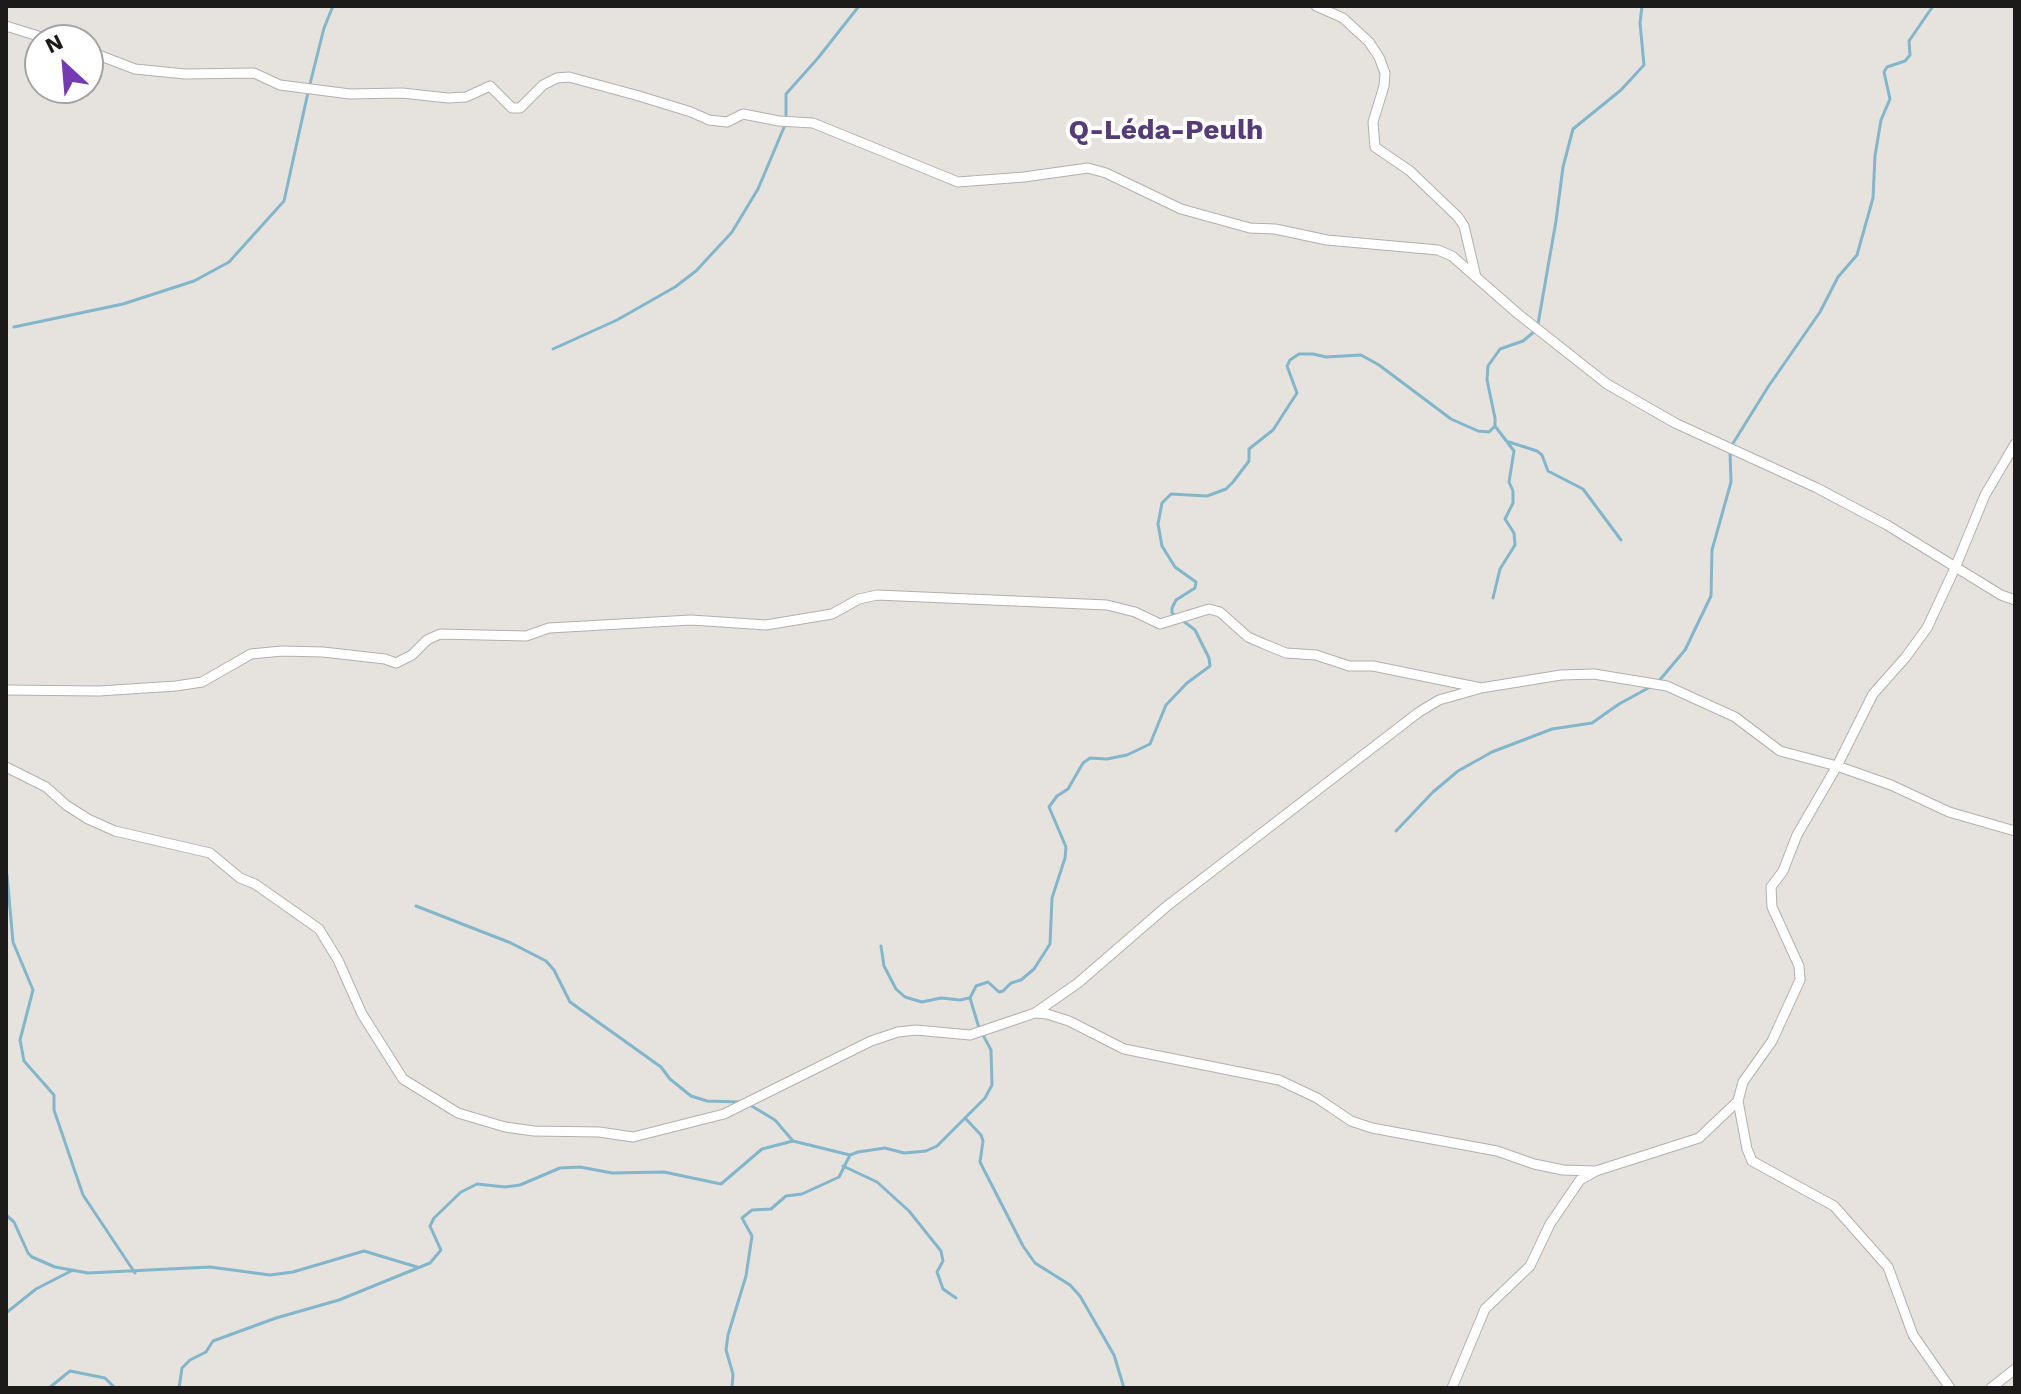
<!DOCTYPE html>
<meta charset="utf-8">
<style>
body{margin:0}
#map{position:relative;width:2021px;height:1394px;overflow:hidden;background:#e6e3df;font-family:"Work Sans",sans-serif}
canvas{display:block}
.frame{position:absolute;inset:0;border:8px solid #1c1b1a;pointer-events:none}
.north{position:absolute;left:24px;top:24px;width:80px;height:80px;box-sizing:border-box;background:#fff;border:2px solid #a4a4a3;border-radius:50%;rotate:334deg;font-size:22px;font-weight:700;line-height:32px;text-align:center;color:#1c1b1a}
.north::after{content:'';display:block;margin:auto;width:28px;height:36px;background:#743bb2;clip-path:polygon(50% 0,100% 100%,50% 72%,0 100%)}
</style>
<div id="map">
<canvas width="2021" height="1394"></canvas>
<div class="frame"></div>
<div class="north">N</div>
</div>
<script>
const g = document.querySelector('canvas').getContext('2d');
g.lineJoin = 'round';
const poly = rows => new Path2D(rows.map(r => 'M' + r).join(''));
function strokePath(path, color, width, dash) { g.strokeStyle = color; g.lineWidth = width; g.lineCap = dash ? 'butt' : 'round'; g.setLineDash(dash || []); g.stroke(path); }
function drawText(font, color, halo, rows, align = 'center') {
  g.font = font + ' "Work Sans",sans-serif'; g.lineWidth = 8; g.setLineDash([]); g.textBaseline = 'middle'; g.strokeStyle = halo; g.fillStyle = color; for (const [text, x, y, turn = 0] of rows) {
    g.save(); g.translate(x, y); g.rotate((+turn || 0) * Math.PI / 180); g.textAlign = isNaN(turn) ? turn : align; if (halo) g.strokeText(text, 0, 0); g.fillText(text, 0, 0); g.restore();
  }
}
strokePath(poly([
 [786,118,786,94,818,58,859,6],
 [1538,324,1556,221,1563,167,1573,129,1621,90,1644,65,1640,23,1642,6],
 [14,327,123,304,194,281,229,262,284,201,309,88,324,28,333,6],
 [553,349,617,320,675,287,696,271,732,232,758,189,785,125],
 [1509,442,1537,451,1542,455,1548,471,1583,489,1621,540],
 [1732,445,1768,387,1820,312,1838,277,1857,255,1873,198,1875,156,1881,120,1890,99,1884,72,1887,67,1905,61,1910,55,1909,41,1933,6],
 [1493,598,1500,569,1515,545,1514,533,1505,519,1513,503,1513,491,1509,482,1514,451,1495,426],
 [1176,616,1172,613,1172,608,1176,600,1195,588,1196,582,1175,567,1162,546,1158,524,1162,503,1171,494,1207,496,1226,489,1233,482,1249,461,1249,449,1273,430,1297,393,1287,366,1290,360,1299,354,1313,354,1326,357,1361,355,1379,365,1451,419,1478,431,1489,432,1495,426,1495,418,1487,380,1488,366,1500,349,1523,341,1535,331],
 [1658,682,1685,650,1711,596,1712,550,1731,482,1730,452],
 [1396,831,1433,792,1458,771,1492,752,1552,729,1592,723,1619,704,1652,686],
 [7,875,13,942,33,990,20,1040,24,1061,54,1095,54,1110,83,1195,135,1273],
 [416,906,511,943,546,961,554,970,570,1002,661,1067,670,1079,691,1096,707,1101,739,1102],
 [881,946,884,966,896,989,905,997,922,1002,941,998,960,1000,969,998],
 [979,1028,970,998,976,986,988,982,999,992,1003,991,1011,983,1021,980,1034,969,1050,944,1052,898,1065,858,1066,847,1049,807,1057,796,1068,789,1083,763,1090,758,1107,759,1127,755,1150,744,1166,705,1187,683,1210,666,1209,658,1195,630,1182,620],
 [750,1105,775,1120,793,1141],
 [966,1119,981,1135,983,1141,980,1162,1023,1246,1035,1263,1070,1285,1080,1296,1114,1355,1124,1388],
 [843,1166,877,1182,909,1211,941,1251,943,1261,937,1272,943,1289,956,1298],
 [6,1215,14,1222,28,1253,32,1257,55,1267,88,1273,210,1267,270,1275,293,1272,364,1251,417,1267],
 [6,1313,36,1289,73,1270],
 [49,1388,70,1371,105,1378,115,1388],
 [179,1388,182,1368,190,1360,206,1352,213,1341,276,1318,339,1300,430,1263,441,1250,430,1226,434,1218,461,1192,477,1184,505,1187,520,1185,560,1168,580,1167,612,1173,664,1172,721,1184,762,1149,793,1141,850,1155],
 [732,1388,733,1374,726,1350,728,1335,746,1276,752,1236,742,1218,752,1210,771,1209,786,1196,802,1194,839,1177,850,1155,858,1152,885,1148,904,1153,926,1151,937,1146,985,1098,992,1085,991,1050,983,1035]
]), '#83b6ca', 3);
const street = poly([
 [1316,6,1343,18,1369,42,1379,57,1385,73,1384,86,1373,122,1375,147,1410,171,1458,217,1464,226,1476,277],
 [6,26,51,40],
 [88,51,135,69,185,74,254,73,280,85,350,94,402,93,448,98,466,97,490,86,512,108,520,108,543,85,557,78,569,77,639,96,691,112,709,120,727,122,743,114,779,121,813,123,958,182,1024,177,1088,168,1106,173,1181,209,1250,228,1275,229,1327,240,1438,250,1452,256,1517,313,1607,384,1675,423,1817,488,1887,525,2001,595,2015,600],
 [6,690,99,691,176,686,202,682,251,654,282,651,323,652,385,659,396,663,412,655,427,640,440,634,526,636,549,628,691,620,766,625,832,614,859,599,877,595,1107,605,1135,612,1160,624,1209,609,1220,612,1248,637,1264,644,1286,653,1316,655,1349,666,1373,666,1481,688,1561,675,1594,674,1667,686,1735,717,1780,751,1837,766,1891,785,1949,812,2015,831],
 [6,767,46,787,66,805,88,819,115,831,210,853,240,878,255,884,319,929,338,960,362,1014,403,1079,458,1113,505,1127,534,1131,599,1132,633,1137,724,1114,871,1041,898,1032,916,1030,970,1035,1035,1013,1047,1014,1069,1021,1124,1049,1279,1080,1317,1098,1351,1121,1372,1128,1497,1151,1534,1164,1563,1170,1596,1171],
 [1035,1013,1078,983,1167,906,1419,712,1439,700,1478,689],
 [1738,1101,1747,1149,1752,1161,1834,1206,1888,1267,1913,1335,1950,1388],
 [1452,1388,1485,1309,1530,1266,1550,1224,1580,1180,1596,1171,1699,1138,1738,1101,1743,1082,1772,1041,1800,980,1799,966,1772,907,1771,887,1783,871,1797,835,1837,766,1873,694,1905,658,1927,628,1955,568,1985,495,2015,444],
 [1991,1388,2015,1369]
]);
strokePath(street, '#b3b0ac', 11);
strokePath(street, '#fff', 9);
drawText('bold 28px', '#553b77', '#fff', [
 ["Q-Léda-Peulh",1166,131]
]);
</script>
